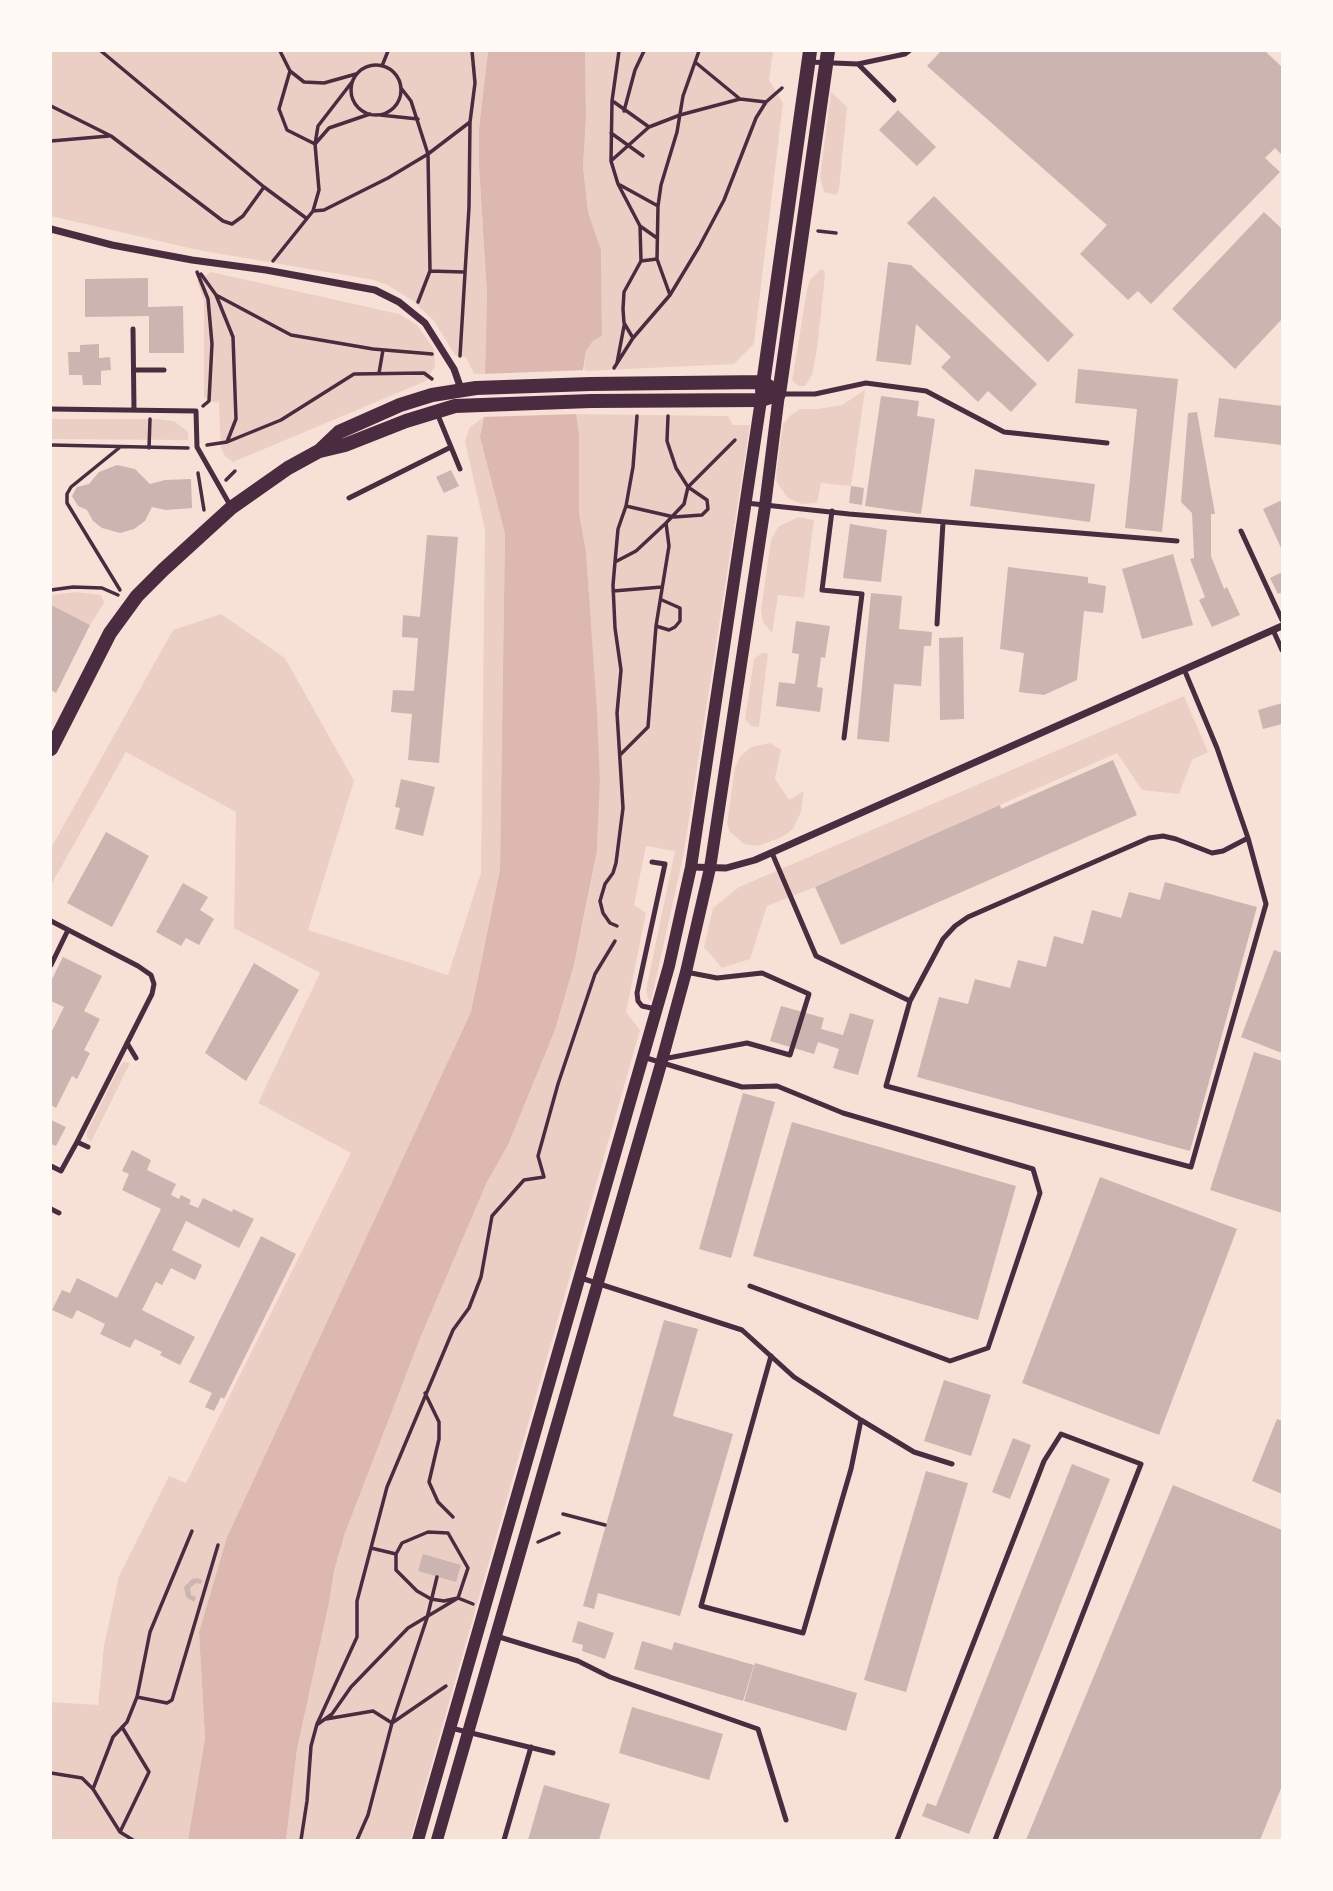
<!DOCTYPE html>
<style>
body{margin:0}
#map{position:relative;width:1333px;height:1891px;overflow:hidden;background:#f7e1d7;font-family:Barlow,sans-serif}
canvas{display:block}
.frame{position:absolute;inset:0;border:52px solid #fffaf5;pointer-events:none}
</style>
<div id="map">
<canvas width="1333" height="1891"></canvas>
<div class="frame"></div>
</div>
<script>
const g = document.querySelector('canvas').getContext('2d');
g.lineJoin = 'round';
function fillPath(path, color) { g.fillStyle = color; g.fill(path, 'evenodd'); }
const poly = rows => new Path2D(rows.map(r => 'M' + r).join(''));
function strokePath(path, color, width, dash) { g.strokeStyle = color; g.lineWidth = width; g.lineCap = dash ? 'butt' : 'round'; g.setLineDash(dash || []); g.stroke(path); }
fillPath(poly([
 [51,51,488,51,479,129,479,166,487,294,485,374,474,374,466,357,455,355,434,321,413,301,388,285,374,280,198,250,51,216],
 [585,51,773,51,769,80,783,103,754,344,734,364,584,371,586,351,593,341,602,336,601,250,588,212,583,167,586,118],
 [831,92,847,107,839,190,836,195,824,192,820,177],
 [820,270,824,270,825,275,817,349,812,375,805,386,799,386,792,381,807,290,810,280],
 [211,272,399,314,417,325,434,349,435,366,426,381,233,462,225,456,221,448,219,402,213,402,204,397,204,301,197,281],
 [865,390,851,486,821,483,817,503,802,504,788,498,777,483,776,475,783,424,792,414,800,409,818,409,842,405],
 [576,414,728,416,733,425,750,425,684,852,651,1001,648,998,646,990,675,851,646,846,634,905,646,913,626,1012,640,1030,410,1840,286,1840,297,1749,329,1603,334,1571,345,1533,421,1336,487,1182,508,1145,555,1030,574,965,587,903,597,851,600,780,586,552,579,512,579,433],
 [484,417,480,437,505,534,500,870,471,1013,227,1537,199,1632,205,1738,188,1840,51,1840,51,1702,98,1705,104,1646,119,1576,169,1476,186,1483,351,1153,258,1103,320,973,234,928,236,812,126,752,51,885,51,848,173,630,221,614,285,658,354,781,308,930,448,975,481,873,485,530,465,441,470,427],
 [51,419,154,419,174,421,188,432,188,440,51,439],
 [798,517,814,520,804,598,778,595,772,633,763,622,761,610,771,540,778,527],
 [76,592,101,595,104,603,90,625,51,606,51,595],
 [762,653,768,653,759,727,751,726,745,719,754,659],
 [1184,696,1208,752,1192,760,1179,794,1142,790,1117,753,815,887,767,906,750,959,722,968,704,947,713,908,739,887],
 [770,743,781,750,775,779,789,800,804,791,801,812,793,829,782,837,758,846,744,844,730,832,727,824,735,767,740,757,751,747],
 [124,1062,130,1063,91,1142,87,1137,87,1132,120,1066]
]), '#ebcfc5');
fillPath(poly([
 [488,51,585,51,586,118,583,167,588,212,601,250,602,336,593,341,586,351,576,414,579,433,579,512,586,552,597,712,600,780,597,851,574,965,555,1030,508,1145,487,1182,421,1336,345,1533,334,1571,329,1603,297,1749,286,1840,188,1840,205,1738,199,1632,227,1537,471,1012,500,870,505,534,480,437,484,417,487,294,479,166,479,129]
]), '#dcb8b0');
fillPath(poly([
 [587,370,579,414,480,417,482,374]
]), '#f7e1d7');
fillPath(poly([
 [941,51,1265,51,1282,67,1282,155,1275,148,1265,158,1280,172,1151,304,1138,291,1128,300,1080,254,1107,225,927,66],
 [898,110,936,147,917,166,879,130],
 [934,196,1074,335,1048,362,907,223],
 [1264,212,1282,229,1282,319,1235,369,1172,309],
 [888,262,911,265,1037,384,1011,412,988,391,978,402,941,367,951,357,916,324,911,365,876,361],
 [148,278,148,307,183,306,184,353,149,353,149,316,85,317,85,279],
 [99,344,99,358,110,357,111,370,101,371,101,385,83,385,82,375,69,375,68,352,80,352,80,345],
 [1078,369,1178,379,1162,532,1125,528,1137,409,1075,403],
 [881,396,919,401,917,416,935,419,921,514,865,506],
 [1219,398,1282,406,1282,445,1214,437],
 [1197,412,1215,514,1211,514,1211,556,1224,589,1227,587,1240,615,1212,627,1199,600,1205,597,1190,559,1194,558,1192,513,1181,502,1188,413],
 [117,465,135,469,150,484,165,480,191,479,192,508,166,510,152,507,145,521,134,529,120,533,102,528,93,521,87,510,78,506,72,496,77,487,89,484,99,472],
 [975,469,1095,484,1090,522,970,506],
 [451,470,459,486,444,493,436,477],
 [851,486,864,488,862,505,849,503],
 [1282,500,1282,550,1263,509],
 [850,524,887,530,881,582,843,578],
 [427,535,458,537,439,763,408,760,412,714,391,712,393,690,414,691,418,638,402,637,403,615,420,617],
 [1173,554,1193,625,1142,639,1122,569],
 [1008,567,1088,577,1088,583,1106,586,1103,613,1084,611,1077,680,1044,695,1019,692,1024,653,1000,649],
 [1282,572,1282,592,1278,594,1270,578],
 [871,593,902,596,899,629,932,632,931,646,924,646,921,686,894,684,889,742,857,739],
 [51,605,90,625,56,693,51,690],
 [796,621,830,626,825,658,821,657,817,687,823,688,820,712,776,706,779,682,795,684,799,654,792,653],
 [963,637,964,719,940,720,939,638],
 [1282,703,1282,724,1263,729,1258,710],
 [1113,760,1137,815,841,945,815,887,1000,805,1001,809],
 [401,779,435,787,423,836,395,829,400,808,395,807],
 [106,832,149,856,112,927,67,903],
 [1165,882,1257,907,1190,1151,917,1077,939,997,968,1004,975,979,1010,988,1018,960,1046,967,1054,936,1083,944,1092,910,1121,918,1129,892,1160,900],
 [183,883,208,897,200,910,214,919,199,945,186,938,181,946,156,932],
 [1274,950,1282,953,1282,1053,1241,1037],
 [63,957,102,976,84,1011,100,1019,84,1050,90,1053,77,1079,72,1076,56,1108,51,1105,51,1033,64,1007,51,1001,51,981],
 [254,963,299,990,246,1081,205,1053],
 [781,1006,824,1018,821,1029,843,1035,850,1013,874,1020,858,1075,833,1068,839,1049,818,1042,814,1054,770,1041],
 [1254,1052,1282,1061,1282,1213,1210,1190],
 [743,1093,775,1102,731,1258,699,1249],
 [51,1120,66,1127,56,1146,51,1144],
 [792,1122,1016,1186,978,1320,753,1256],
 [132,1150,151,1160,147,1170,176,1184,171,1195,179,1199,181,1195,191,1200,189,1204,198,1208,203,1198,232,1212,233,1209,254,1219,239,1248,186,1221,172,1250,202,1265,195,1280,171,1268,162,1285,156,1282,142,1310,195,1337,180,1365,160,1355,162,1352,135,1339,130,1348,100,1334,105,1324,77,1310,72,1319,52,1310,62,1290,70,1293,77,1278,117,1298,161,1209,122,1190,129,1174,122,1171],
 [1100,1177,1237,1229,1159,1435,1022,1383],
 [261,1236,296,1254,224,1399,221,1397,214,1411,205,1407,212,1393,189,1382],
 [664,1320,698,1329,673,1416,733,1434,680,1616,598,1593,594,1609,583,1606],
 [944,1380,991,1395,971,1456,924,1441],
 [1277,1419,1282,1421,1282,1494,1252,1481],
 [1013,1438,1031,1445,1010,1499,992,1492],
 [1072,1464,1110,1479,969,1834,922,1816,927,1803,936,1806],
 [926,1471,968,1483,906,1692,864,1680],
 [1173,1485,1282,1530,1282,1786,1260,1840,1026,1840],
 [423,1554,461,1565,456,1582,418,1571],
 [197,1578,202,1580,201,1584,196,1583,190,1588,191,1595,196,1597,194,1602,186,1597,184,1587,192,1579],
 [578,1621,614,1633,605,1659,582,1651,583,1645,572,1642],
 [642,1641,672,1650,674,1642,754,1665,743,1701,634,1669],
 [755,1663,857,1693,846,1731,744,1701],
 [632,1707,723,1734,709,1780,619,1753],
 [544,1785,610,1804,599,1840,528,1840]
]), '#ccb4b1');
strokePath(poly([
 [101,51,264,187,306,218],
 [280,51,290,71,279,109,287,130,315,144,319,190,313,211],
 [619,51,612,101,611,161,618,184,640,226,641,261,624,292,623,309,624,323,633,338],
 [695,62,740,99,766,102],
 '351 90a25 25 0 1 1 50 0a25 25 0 1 1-50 0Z',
 [382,66,388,51],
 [290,71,304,82,324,83,356,74],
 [352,82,318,126,315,144,329,128,370,114],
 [401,88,411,101,428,154,430,271,418,302],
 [614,102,649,127],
 [51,106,111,136,223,221,232,224,243,216,264,187],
 [624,111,635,70,644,51],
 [380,115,418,119],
 [611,133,643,156],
 [51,141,109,136],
 [612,160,649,127,680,115,740,99],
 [620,185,658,206],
 [640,226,657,238],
 [818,231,836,233],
 [273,261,313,211,324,210,388,178,428,154,470,122],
 [641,261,657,259],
 [430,271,463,272],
 [197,272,208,299,212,344,209,401,203,406],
 [201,274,216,295,233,337,236,419,227,442,207,445],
 [216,295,291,335,373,349,432,354],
 [670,295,657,259,658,206,661,185,677,132,683,96,699,51],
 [460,356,469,207,470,122,475,83,472,51],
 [617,363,624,326],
 [614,368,633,338,670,295,699,247,724,200,756,118,766,102,782,88],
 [379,373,383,350],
 [227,442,281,420,354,374,424,373,432,379],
 [51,445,188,448],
 [119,448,71,487,67,494,67,503,120,590],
 [149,448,150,419],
 [198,473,204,510],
 [226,480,235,471],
 [626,506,674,517,702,515,708,509,707,500,688,487,676,468,667,441,668,416],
 [615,562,618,529,626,506,633,467,637,416],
 [51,590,73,587,102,588,118,595],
 [613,591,662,587],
 [656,626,669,630,675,627,680,621,680,608,662,600],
 [620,755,648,727,656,626,669,546,666,523,684,504,688,487,735,440],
 [617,926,610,923,603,913,600,901,605,884,613,873,616,863,623,808,617,713,621,670,615,628,613,585,615,562,636,551,666,523],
 [425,1393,439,1422,439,1439,429,1482,438,1502,453,1517],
 [563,1514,605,1525],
 [538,1542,559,1533],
 [371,1548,396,1554],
 [137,1697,167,1703,172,1700,218,1545],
 [326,1719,373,1711,392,1723,446,1686],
 [318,1724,332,1714,351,1687,408,1628,458,1598,468,1568,448,1533,428,1532,402,1543,396,1554,396,1570,417,1591,431,1599,444,1601,458,1598,473,1604],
 [51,1773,82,1778,93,1789,120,1832,133,1840],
 [93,1789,113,1737,127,1722,137,1697,150,1632,192,1531],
 [120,1832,149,1772,122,1727],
 [301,1840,307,1801,311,1746,317,1724,357,1637,357,1601,387,1487,453,1330,469,1308,481,1277,492,1216,524,1180,544,1177,538,1156,558,1084,595,974,615,941],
 [357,1840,368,1815,392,1723,427,1618,437,1577]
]), '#4a2c40', 3.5);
strokePath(poly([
 [809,62,858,64,905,54,909,51],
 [858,64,894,100],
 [133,329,134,410],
 [134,370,164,370],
 [779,394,815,394,866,383,926,391,1004,432,1107,443],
 [51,409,196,411,197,447,230,505],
 [437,413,460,469],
 [349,498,449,448],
 [746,503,849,514,1177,541],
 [832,511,822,590,862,594,844,738],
 [1241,531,1282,620],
 [937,624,943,522],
 [1273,630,1282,650],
 [1184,669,1217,748,1248,838,1223,851,1212,853,1176,839,1163,836,1149,838,968,917,955,926,943,939,910,1001,886,1086,1191,1167,1266,904,1248,838],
 [772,853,816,956,910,1001],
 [652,862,665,864,637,993,638,1001,642,1006,656,1009],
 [51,921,138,966,151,975,154,984,152,994,77,1142],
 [51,965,68,930],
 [127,1043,136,1058],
 [643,1057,742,1087,777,1086,843,1113,1033,1169,1040,1193,988,1348,950,1361,750,1286],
 [663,1059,747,1043,790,1055,809,994,762,973,717,978,686,972],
 [51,1166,61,1171,77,1142,88,1147],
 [51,1209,59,1213],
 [581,1278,742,1330,794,1377,861,1420,914,1452,952,1464],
 [771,1356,701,1606,803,1633,851,1469,861,1420],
 [496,1636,578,1661,610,1677,758,1729,786,1820],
 [451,1728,553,1753],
 [504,1840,531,1747],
 [897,1840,1044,1461,1061,1434,1141,1464,995,1840]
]), '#4a2c40', 5);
strokePath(poly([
 [51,229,112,245,192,260,266,270,375,290,399,302,425,323,454,369,461,389],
 [691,867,726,868,755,860,1282,626]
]), '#4a2c40', 7);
strokePath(poly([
 [418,1840,669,966,691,867,761,400],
 [437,1840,661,1064,686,972,710,868,765,506,779,394]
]), '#4a2c40', 12);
strokePath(poly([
 [762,391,810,51],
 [779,394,828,51],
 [320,451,345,445,406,421,455,406,591,401,761,400,779,394],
 [51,749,110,633,137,596,163,570,231,508,288,468,319,451,339,432,400,405,432,395,476,388,590,384,763,382,779,394]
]), '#4a2c40', 14);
</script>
